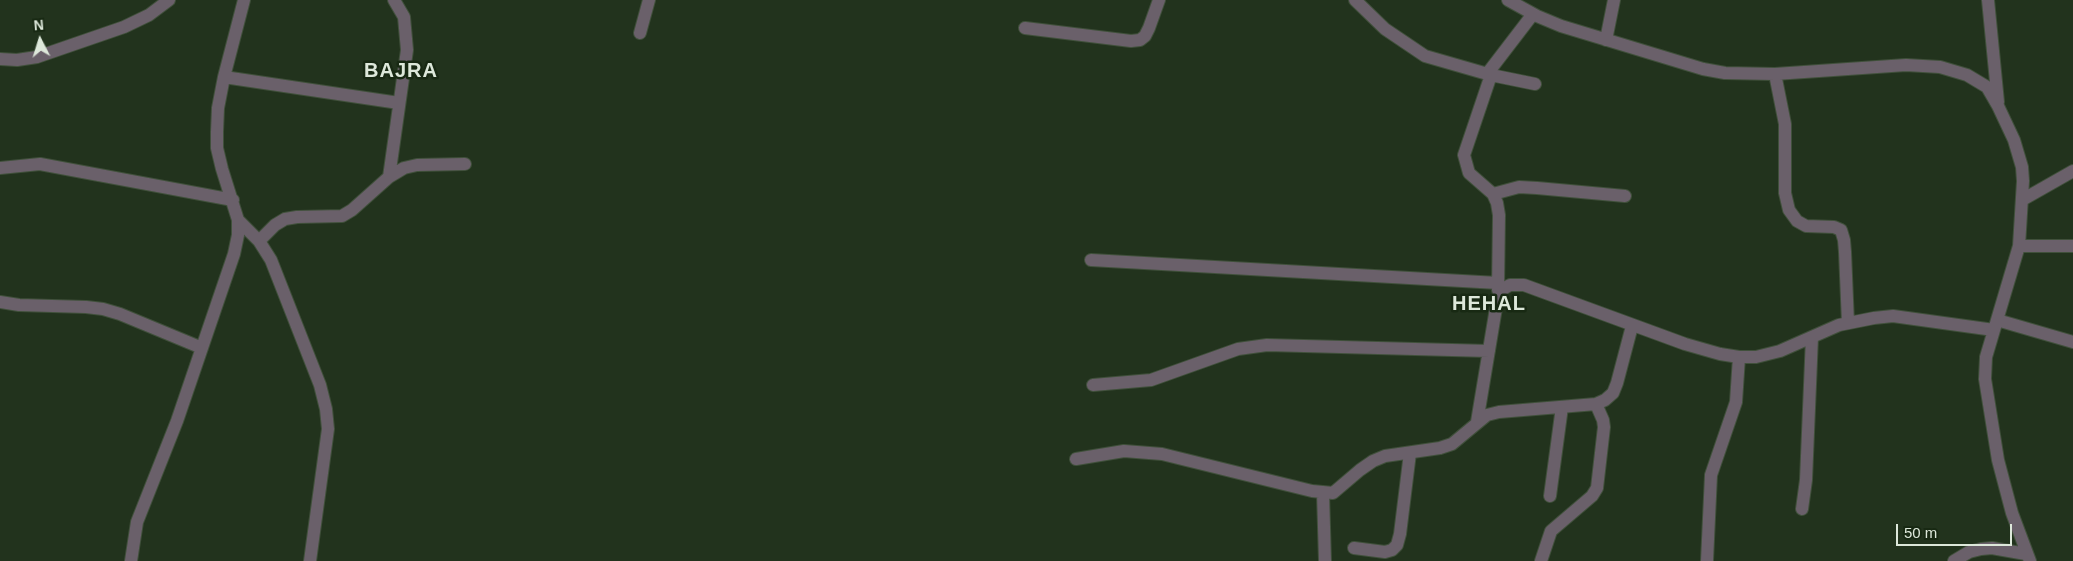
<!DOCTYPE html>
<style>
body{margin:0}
#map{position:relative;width:2073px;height:561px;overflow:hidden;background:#22331d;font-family:Arial,sans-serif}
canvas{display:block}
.north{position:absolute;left:15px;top:15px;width:50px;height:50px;-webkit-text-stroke:4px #182913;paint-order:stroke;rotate:355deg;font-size:14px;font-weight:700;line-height:20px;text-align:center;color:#dde8da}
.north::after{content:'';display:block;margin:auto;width:18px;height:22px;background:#dde8da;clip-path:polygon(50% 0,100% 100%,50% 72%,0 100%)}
.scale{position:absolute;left:1896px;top:524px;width:116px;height:22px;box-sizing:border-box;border:2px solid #dde8da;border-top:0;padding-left:6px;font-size:15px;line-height:18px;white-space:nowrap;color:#dde8da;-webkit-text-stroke:4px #182913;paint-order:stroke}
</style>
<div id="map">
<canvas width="2073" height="561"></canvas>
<div class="north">N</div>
<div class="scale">50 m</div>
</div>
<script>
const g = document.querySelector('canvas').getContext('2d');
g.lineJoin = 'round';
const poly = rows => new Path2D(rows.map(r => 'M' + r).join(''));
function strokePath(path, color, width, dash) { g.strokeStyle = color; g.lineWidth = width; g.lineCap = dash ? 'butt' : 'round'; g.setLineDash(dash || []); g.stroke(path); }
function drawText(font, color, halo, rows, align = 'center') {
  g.font = font + ' Arial,sans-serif'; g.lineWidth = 5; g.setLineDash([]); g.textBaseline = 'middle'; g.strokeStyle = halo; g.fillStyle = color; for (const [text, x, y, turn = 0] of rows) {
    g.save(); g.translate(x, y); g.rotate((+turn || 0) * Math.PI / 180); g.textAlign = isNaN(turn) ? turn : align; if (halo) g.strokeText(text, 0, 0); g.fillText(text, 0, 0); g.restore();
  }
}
const minor = poly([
 [1355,0,1385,29,1425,56,1491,75,1535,84],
 [1508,0,1537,16,1561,26,1703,69,1725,73,1775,74,1906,65,1940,67,1967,75,1987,87,1998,106,2014,140,2022,167,2023,181,2019,246,1986,357,1985,379,1998,460,2012,513,2030,561],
 [1988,0,1998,102],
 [1025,28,1131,41,1140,40,1145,36,1149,28,1159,0],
 [640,33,649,0],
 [1606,40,1614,0],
 [0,59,17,60,37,57,124,27,149,15,169,0],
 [1487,74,1533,14],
 [1775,74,1785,124,1785,193,1789,210,1797,221,1806,226,1834,227,1841,230,1844,240,1845,252,1848,323],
 [1491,75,1464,155,1469,173,1493,194,1497,203,1499,215,1498,290],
 [224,77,399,103],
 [0,168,40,164,233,200],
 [389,177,407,50,404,17,394,0],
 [1493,194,1519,187,1537,188,1625,196],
 [2022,200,2073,171],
 [238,220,259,241,271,260,320,385,326,409,328,429,310,561],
 [259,241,275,225,285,219,297,217,342,216,352,210,389,177,404,168,417,165,465,164],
 [2019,246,2073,246],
 [1091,260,1498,283],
 [0,302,19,305,86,307,103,309,120,314,202,348],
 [1997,320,2073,342],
 [1093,385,1151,380,1238,349,1267,345,1489,351],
 [1477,422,1498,296,1503,289,1510,285,1524,285,1685,344,1720,354,1739,357,1756,357,1780,351,1839,325,1874,318,1893,316,1994,330],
 [1076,459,1124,451,1162,454,1312,491,1333,493,1360,470,1373,461,1385,456,1440,448,1452,444,1487,415,1499,412,1596,404,1605,400,1613,393,1617,383,1632,326],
 [1323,493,1325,561],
 [1550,496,1562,407],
 [1802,509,1806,480,1812,337],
 [1354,548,1385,552,1392,550,1397,545,1400,534,1410,453],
 [131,561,137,522,177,421,234,254,238,235,238,220,222,169,217,148,217,132,218,108,224,77,244,0],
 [1541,561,1551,531,1592,496,1597,488,1604,427,1603,420,1596,404],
 [1707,561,1711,475,1736,402,1739,357],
 [1954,561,1969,552,1981,549,1992,548,2026,554]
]);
strokePath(minor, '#40503b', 14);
strokePath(minor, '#6a606a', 12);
g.letterSpacing = '1px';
drawText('bold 20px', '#dde8da', '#182913', [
 ["BAJRA",401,71],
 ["HEHAL",1489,304]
]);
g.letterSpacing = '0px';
</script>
